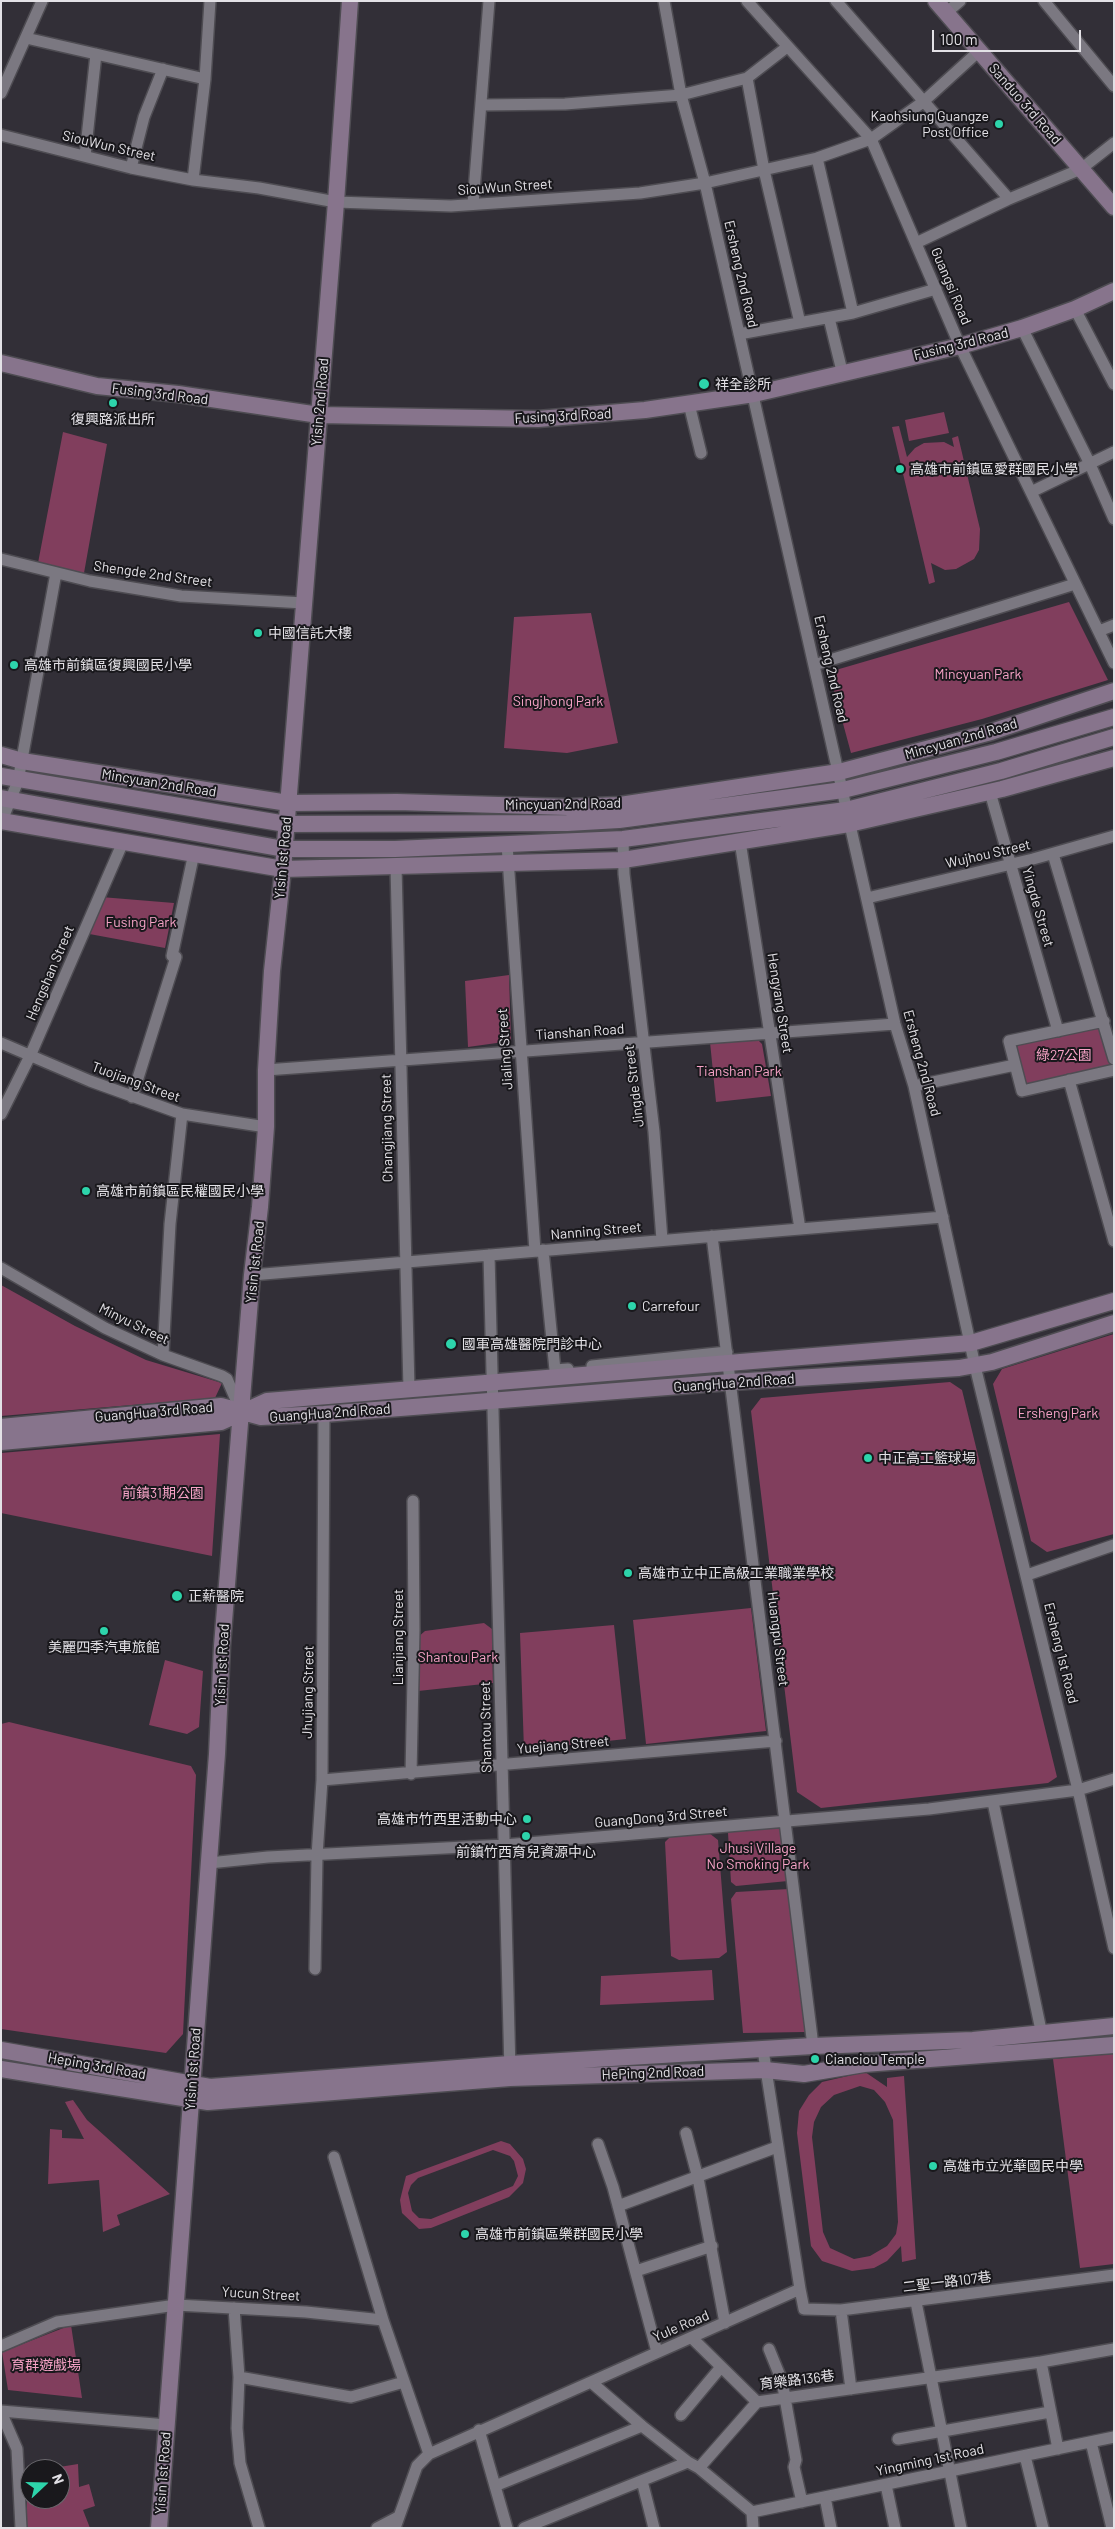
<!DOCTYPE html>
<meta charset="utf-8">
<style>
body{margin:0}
#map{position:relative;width:1115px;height:2529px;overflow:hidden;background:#322f37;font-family:Barlow,sans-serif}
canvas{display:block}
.frame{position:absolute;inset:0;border:2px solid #e3e1e6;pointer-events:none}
.north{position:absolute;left:20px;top:2459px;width:50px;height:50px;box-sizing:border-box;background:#19181c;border:1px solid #6a686d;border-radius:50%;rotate:69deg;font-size:14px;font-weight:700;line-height:20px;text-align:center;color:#e3e1e6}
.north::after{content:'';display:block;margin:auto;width:18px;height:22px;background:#2dd4ab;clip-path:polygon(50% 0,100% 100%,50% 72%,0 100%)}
.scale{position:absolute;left:932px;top:30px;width:149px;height:22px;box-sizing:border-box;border:2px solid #e3e1e6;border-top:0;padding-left:6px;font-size:15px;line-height:18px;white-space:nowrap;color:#e3e1e6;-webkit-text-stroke:4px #19181c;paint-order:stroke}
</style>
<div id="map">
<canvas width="1115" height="2529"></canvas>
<div class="frame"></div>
<div class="north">N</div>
<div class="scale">100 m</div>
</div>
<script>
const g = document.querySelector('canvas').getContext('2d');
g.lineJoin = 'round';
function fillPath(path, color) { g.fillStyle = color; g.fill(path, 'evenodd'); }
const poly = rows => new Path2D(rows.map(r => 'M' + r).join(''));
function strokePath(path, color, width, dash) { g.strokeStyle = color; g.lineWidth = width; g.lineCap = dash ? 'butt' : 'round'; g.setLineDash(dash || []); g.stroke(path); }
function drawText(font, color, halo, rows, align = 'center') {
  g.font = font + ' Barlow,"Noto Sans TC",sans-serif'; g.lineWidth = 4; g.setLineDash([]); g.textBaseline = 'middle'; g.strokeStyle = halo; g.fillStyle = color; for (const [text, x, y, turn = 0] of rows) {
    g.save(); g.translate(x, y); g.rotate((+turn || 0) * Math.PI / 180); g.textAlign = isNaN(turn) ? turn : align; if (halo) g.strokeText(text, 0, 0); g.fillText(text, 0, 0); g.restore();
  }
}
fillPath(poly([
 [944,412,949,433,909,441,905,420],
 [899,426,907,457,915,448,924,443,944,442,954,447,952,438,958,436,980,529,979,550,974,559,956,569,945,570,931,563,935,582,929,584,892,427],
 [63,432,107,444,84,573,38,563],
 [1069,602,1108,680,982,719,851,753,829,672],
 [591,613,618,743,567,753,504,748,514,617],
 [101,897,174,903,165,948,84,933],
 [509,975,511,1041,468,1047,465,981],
 [1097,1024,1101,1028,1111,1063,1110,1067,1030,1086,1025,1082,1016,1048,1020,1043],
 [755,1037,762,1044,771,1096,716,1102,710,1042],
 [1,1285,75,1326,146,1360,222,1383,215,1398,1,1416],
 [1114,1334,1114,1534,1047,1552,1031,1541,993,1384,1002,1369],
 [950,1382,962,1390,1057,1777,1048,1783,821,1808,797,1792,751,1411,761,1398],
 [220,1434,212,1556,1,1513,1,1453],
 [751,1608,766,1731,646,1744,633,1620],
 [484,1623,492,1629,493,1683,418,1691,417,1638,425,1631],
 [614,1625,626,1739,524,1750,520,1633],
 [165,1660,203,1671,199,1727,187,1734,149,1725],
 [9,1722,191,1766,196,1775,183,2034,166,2053,1,2029,1,1724],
 [779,1826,783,1828,788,1881,736,1886,731,1882,728,1833,734,1830],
 [709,1833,718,1840,727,1952,719,1958,679,1960,671,1956,665,1842,671,1836],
 [789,1889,805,2032,743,2033,731,1899,736,1892],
 [712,1970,714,2000,600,2005,601,1976],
 [1114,2053,1114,2264,1080,2268,1053,2059],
 [865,2072,887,2087,887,2078,904,2076,916,2259,902,2262,901,2246,887,2261,874,2268,852,2271,822,2261,811,2246,797,2133,799,2111,809,2095,822,2082],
 [860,2086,874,2090,885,2102,893,2120,898,2222,896,2234,887,2246,870,2256,854,2259,830,2248,823,2232,812,2137,814,2122,821,2107,834,2095],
 [73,2100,87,2120,170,2194,117,2215,120,2225,103,2232,99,2180,48,2184,50,2129,62,2130,62,2138,84,2139,65,2102],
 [501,2141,510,2144,523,2159,526,2169,523,2183,509,2197,431,2228,419,2229,402,2213,400,2200,406,2176],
 [493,2150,510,2156,514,2161,518,2176,513,2186,431,2219,419,2218,412,2211,408,2193,411,2185,418,2178],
 [71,2325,82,2398,8,2390,2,2352],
 [78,2464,79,2487,89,2484,95,2506,83,2510,90,2528,27,2528,27,2472,30,2472,30,2499,60,2499,60,2469,47,2469]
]), '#813e5d');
const street = poly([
 [664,1,681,95,705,183,895,1024,914,1086,975,1366,1078,1790,1114,1948],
 [747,1,871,139,960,346,1114,663],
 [836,1,1009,199],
 [1044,1,1114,86],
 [946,13,960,1],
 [26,38,205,79],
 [747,78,764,170,800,323],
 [1,93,42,1],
 [481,105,565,104,681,95,747,78,787,47],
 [1,135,131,168,193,180,259,188,336,202,451,206,640,193,705,183,817,158,871,139,923,102,979,51],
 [85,156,96,54],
 [817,158,853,313],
 [131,168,144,117,163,69],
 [193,180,205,79,210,1],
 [473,204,489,1],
 [916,243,1009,199,1081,169,1114,143],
 [1075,309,1114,384],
 [829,318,842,371],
 [1022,328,1089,462,1114,519],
 [739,334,853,313,936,289],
 [689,404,701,453],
 [1031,492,1114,452],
 [1,559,90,581,181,596,304,603],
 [1099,631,1114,625],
 [814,665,1075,584],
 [990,792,1058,1031],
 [1,823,18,781,56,573],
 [623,839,624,874,654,1132,662,1240],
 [740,841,800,1229],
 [507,844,535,1251],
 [1053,854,1114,1059],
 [396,867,409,1389],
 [867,898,1033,859,1114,836],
 [172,956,194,853],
 [1104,1021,1009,1041,1022,1091,1114,1070],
 [1,1043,90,1081,182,1114,266,1127],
 [266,1070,895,1024],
 [1069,1080,1114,1241],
 [914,1086,1015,1065],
 [132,1097,176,957],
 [1,1114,30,1056,123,842],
 [712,1236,813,2046],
 [543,1250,555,1370,568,1369],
 [489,1255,510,2071],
 [1,1268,105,1328,163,1355,222,1376,227,1379,240,1409],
 [252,1275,943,1217],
 [163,1355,170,1224,182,1114],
 [592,1366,727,1352],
 [1027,1575,1114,1545],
 [411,1774,414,1630,413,1501],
 [322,1780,776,1741],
 [993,1802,1042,2035],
 [209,1863,268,1857,504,1845,929,1809,1078,1790,1114,1779],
 [315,1969,317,1856,322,1780,324,1414],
 [686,2133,698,2178,725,2323],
 [598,2144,613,2187,657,2352],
 [334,2157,383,2320],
 [618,2206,777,2147],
 [636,2271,712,2246],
 [800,2289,804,2309,841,2310,1114,2275],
 [916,2302,961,2528],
 [234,2308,239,2377,237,2428,240,2463,259,2528],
 [841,2310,851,2389],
 [692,2338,757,2402,1041,2362,1114,2349],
 [1,2346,57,2322,176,2305,306,2312,383,2320,429,2454],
 [769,2349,782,2381,796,2460,794,2467,802,2502],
 [1041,2362,1058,2449],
 [239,2377,351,2397,404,2382],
 [591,2382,642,2426,688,2462,699,2468,752,2512,753,2528],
 [1,2411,167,2425],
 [1,2412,17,2449,21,2528],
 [681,2415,721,2367],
 [479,2430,507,2528],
 [898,2439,1050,2412],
 [1091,2442,1112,2528],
 [1025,2456,1043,2528],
 [699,2468,757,2402],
 [642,2481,654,2528],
 [886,2485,895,2528],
 [495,2486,642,2426],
 [825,2497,831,2528],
 [752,2512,1114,2437],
 [377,2528,398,2517],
 [395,2528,417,2466,429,2454,800,2289,763,2050],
 [524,2528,688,2462]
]);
const secondary = poly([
 [936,1,1114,207],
 [1,363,97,386,178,394,319,415,538,419,645,410,754,394,960,346,1022,328,1075,309,1114,291],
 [1,755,22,761,288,803,397,802,567,807,620,805,839,772,991,732,1114,691],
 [1,776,286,824,567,823,619,820,843,790,996,752,1114,717],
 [1,798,284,849,395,849,623,839,846,810,1001,771,1114,737],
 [1,821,283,869,623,860,849,824,1002,789,1114,758],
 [1,1427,221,1406,261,1417,324,1414,731,1382,959,1368,992,1362,1114,1323],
 [1,1442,221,1422,267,1401,971,1343,1114,1301],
 [1,2050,210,2087,510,2064,813,2046,973,2040,1114,2026],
 [1,2069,208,2102,510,2078,765,2070,804,2074,864,2064,1114,2045],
 [159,2528,217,1754,222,1646,252,1275,260,1207,266,1127,266,1070,272,971,283,869,336,202,350,1]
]);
strokePath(street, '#4e4c52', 14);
strokePath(secondary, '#4e4c52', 19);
strokePath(street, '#7b7881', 11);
strokePath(secondary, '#87748c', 16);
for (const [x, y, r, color] of [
 [999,124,5,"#2dd4ab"],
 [704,384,6,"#2dd4ab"],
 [113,403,5,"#2dd4ab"],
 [900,469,5,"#2dd4ab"],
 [258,633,5,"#2dd4ab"],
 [14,665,5,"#2dd4ab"],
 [86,1191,5,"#2dd4ab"],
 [632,1306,5,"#2dd4ab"],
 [451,1344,6,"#2dd4ab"],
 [868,1458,5,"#2dd4ab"],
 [628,1573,5,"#2dd4ab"],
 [177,1596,6,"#2dd4ab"],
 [104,1631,5,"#2dd4ab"],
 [527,1819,5,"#2dd4ab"],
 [526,1836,5,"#2dd4ab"],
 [815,2059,5,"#2dd4ab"],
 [933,2166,5,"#2dd4ab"],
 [465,2234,5,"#2dd4ab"]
]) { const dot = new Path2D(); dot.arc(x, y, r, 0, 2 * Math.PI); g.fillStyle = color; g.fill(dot); strokePath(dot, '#19181c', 2); }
drawText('14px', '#e3e1e6', '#19181c', [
 ["Sanduo 3rd Road",1025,104,49],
 ["SiouWun Street",109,146,13],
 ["SiouWun Street",505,187,-4],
 ["Ersheng 2nd Road",741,274,77],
 ["Guangsi Road",951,286,67],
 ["Fusing 3rd Road",961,344,-14],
 ["Fusing 3rd Road",160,394,7],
 ["Yisin 2nd Road",320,402,-85],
 ["Fusing 3rd Road",563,416,-3],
 ["Shengde 2nd Street",153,574,8],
 ["Ersheng 2nd Road",831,669,77],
 ["Mincyuan 2nd Road",961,739,-16],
 ["Mincyuan 2nd Road",159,783,9],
 ["Mincyuan 2nd Road",563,804,-1],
 ["Wujhou Street",988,854,-13],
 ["Yisin 1st Road",283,858,-85],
 ["Yingde Street",1038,907,74],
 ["Hengshan Street",50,973,-67],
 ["Hengyang Street",780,1003,81],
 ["Tianshan Road",580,1032,-4],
 ["Jialing Street",505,1049,-94],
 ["Ersheng 2nd Road",922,1063,75],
 ["Tuojiang Street",136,1082,20],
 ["Jingde Street",634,1086,-97],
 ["Changjiang Street",387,1128,-91],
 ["Nanning Street",596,1231,-5],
 ["Yisin 1st Road",255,1262,-84],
 ["Minyu Street",134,1324,26],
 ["GuangHua 2nd Road",734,1383,-4],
 ["GuangHua 3rd Road",154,1412,-5],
 ["GuangHua 2nd Road",330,1413,-4],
 ["Lianjiang Street",398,1637,-90],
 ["Huangpu Street",778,1639,83],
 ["Ersheng 1st Road",1061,1653,76],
 ["Yisin 1st Road",222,1665,-87],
 ["Jhujiang Street",308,1692,-89],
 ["Shantou Street",486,1727,-91],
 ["Yuejiang Street",563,1745,-5],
 ["GuangDong 3rd Street",661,1817,-5],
 ["Heping 3rd Road",97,2066,10],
 ["Yisin 1st Road",193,2069,-86],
 ["HePing 2nd Road",653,2073,-2],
 ["二聖一路107巷",947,2282,-7],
 ["Yucun Street",261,2294,3],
 ["Yule Road",681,2326,-23],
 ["育樂路136巷",797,2380,-7],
 ["Yingming 1st Road",930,2460,-12],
 ["Yisin 1st Road",163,2473,-86]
]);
drawText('14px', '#e3e1e6', '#19181c', [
 ["Kaohsiung Guangze",989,116,"right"],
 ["Post Office",989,132,"right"],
 ["祥全診所",715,384],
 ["復興路派出所",113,419,"center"],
 ["高雄市前鎮區愛群國民小學",910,469],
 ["中國信託大樓",268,633],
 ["高雄市前鎮區復興國民小學",24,665],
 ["高雄市前鎮區民權國民小學",96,1191],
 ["Carrefour",642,1306],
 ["國軍高雄醫院門診中心",462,1344],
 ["中正高工籃球場",878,1458],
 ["高雄市立中正高級工業職業學校",638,1573],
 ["正薪醫院",188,1596],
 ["美麗四季汽車旅館",104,1647,"center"],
 ["高雄市竹西里活動中心",517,1819,"right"],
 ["前鎮竹西育兒資源中心",526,1852,"center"],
 ["Cianciou Temple",825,2059],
 ["高雄市立光華國民中學",943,2166],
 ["高雄市前鎮區樂群國民小學",475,2234]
], 'left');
drawText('14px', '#f7a3c7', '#19181c', [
 ["Mincyuan Park",978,674],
 ["Singjhong Park",558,701],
 ["Fusing Park",141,922],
 ["綠27公園",1064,1055],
 ["Tianshan Park",739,1071],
 ["Ersheng Park",1058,1413],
 ["前鎮31期公園",163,1493],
 ["Shantou Park",458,1657],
 ["Jhusi Village",758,1848],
 ["No Smoking Park",758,1864],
 ["育群遊戲場",46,2365]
]);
</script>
